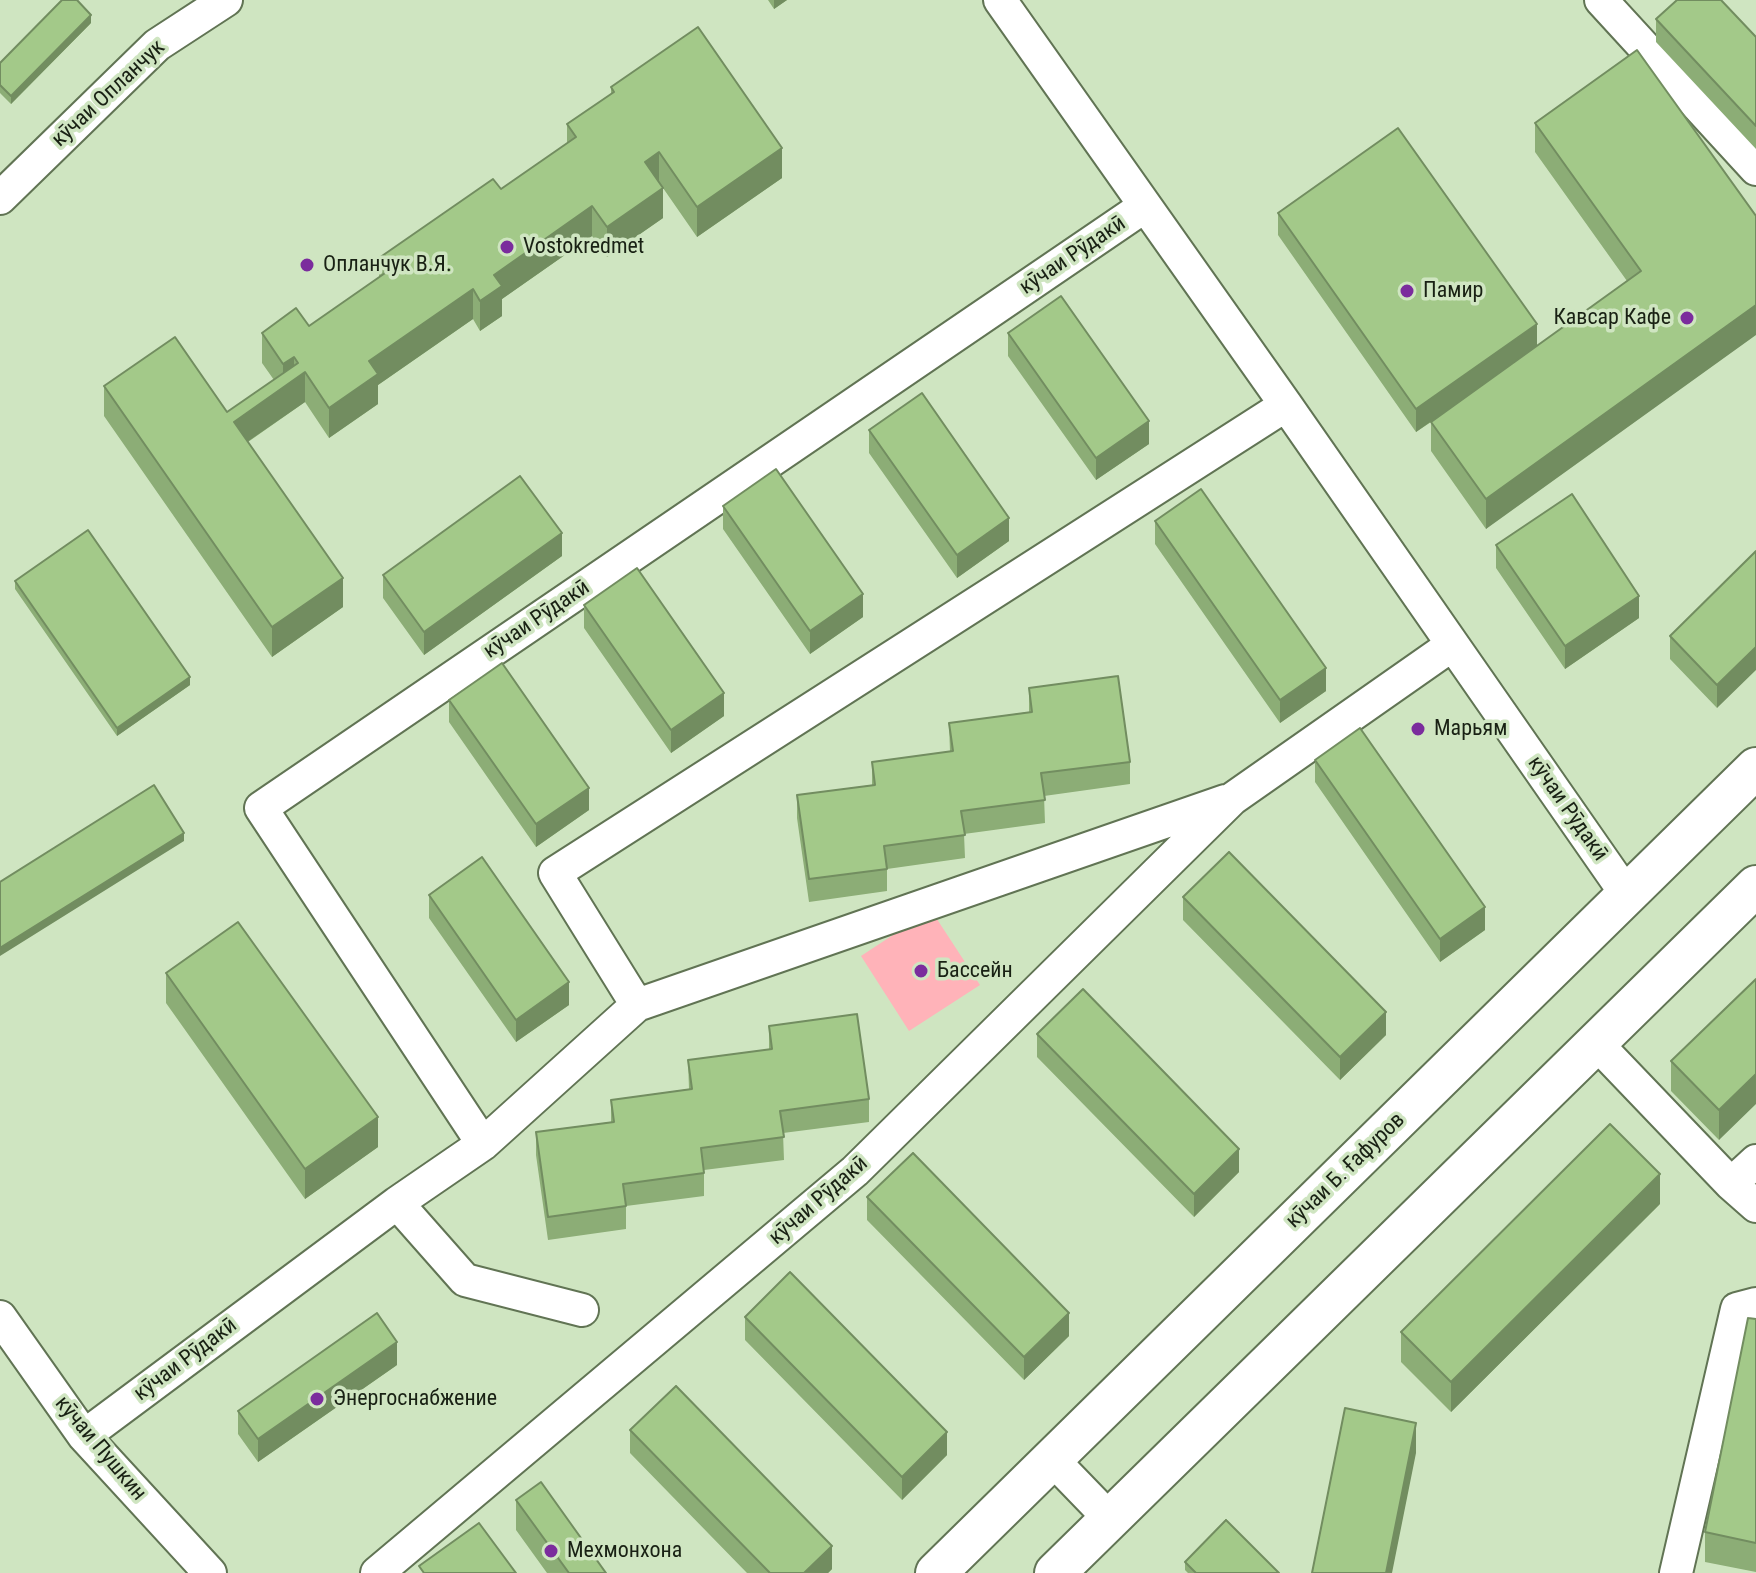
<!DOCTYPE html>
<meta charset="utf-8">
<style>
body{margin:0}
canvas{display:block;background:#cfe5c1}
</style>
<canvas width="1756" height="1573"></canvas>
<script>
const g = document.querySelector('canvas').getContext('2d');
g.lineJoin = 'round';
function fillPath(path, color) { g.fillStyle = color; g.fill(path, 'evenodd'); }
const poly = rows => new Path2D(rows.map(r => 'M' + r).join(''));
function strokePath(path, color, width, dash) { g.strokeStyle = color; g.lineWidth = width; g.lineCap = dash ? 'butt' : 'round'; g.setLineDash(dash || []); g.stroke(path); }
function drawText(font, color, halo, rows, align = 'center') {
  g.font = font + ' "Roboto Condensed",sans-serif'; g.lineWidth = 7; g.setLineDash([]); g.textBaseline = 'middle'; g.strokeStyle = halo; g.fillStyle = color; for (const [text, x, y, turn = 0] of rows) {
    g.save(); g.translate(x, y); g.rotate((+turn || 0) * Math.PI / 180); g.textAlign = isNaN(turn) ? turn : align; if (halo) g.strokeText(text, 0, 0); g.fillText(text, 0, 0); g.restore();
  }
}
fillPath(poly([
 [931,910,980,985,909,1031,861,956]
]), '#ffb3b9');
const minor = poly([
 [1000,0,1286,405,1627,895],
 [1601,0,1756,169],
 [0,198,157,45,226,0],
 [637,1005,555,873,1286,405],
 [1596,1043,1731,1184,1756,1206],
 [483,1144,261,808,1145,206],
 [1731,1184,1756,1161],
 [397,1203,465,1280,582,1310],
 [0,1317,84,1436,210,1573],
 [84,1436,397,1203,483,1144,637,1005,1225,801],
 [1052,1459,1110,1519],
 [377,1573,855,1171,1232,799,1452,645],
 [1676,1573,1737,1309,1756,1304]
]);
const major = poly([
 [936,1573,1756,768],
 [1055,1573,1756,886]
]);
strokePath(minor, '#617454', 36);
strokePath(major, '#617454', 44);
strokePath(minor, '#fff', 32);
strokePath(major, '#fff', 40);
fillPath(poly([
 [768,0,787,0,774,9],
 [1656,19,1756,37,1756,149,1656,42],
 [91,23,11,104,0,93,0,63],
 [611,87,782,178,697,237,663,188,663,218,607,257,592,236,502,299,502,316,480,331,473,319,378,385,378,404,329,438,305,402,248,442,343,607,272,657,104,416,104,386,227,412,274,380,262,363,262,333,309,326,379,277,379,258,501,189,567,143,567,124,611,94],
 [1535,123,1756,216,1486,529,1431,451,1431,422,1416,432,1278,235,1278,213,1537,346,1627,281,1535,152],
 [1008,333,1149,444,1096,480,1008,356],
 [869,430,1009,541,957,578,869,453],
 [723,506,863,617,810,654,723,529],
 [1155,521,1326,691,1280,723,1155,544],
 [1496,545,1639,618,1565,669,1496,568],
 [1756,551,1717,708,1670,659,1670,636],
 [562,556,424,655,383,598,383,575],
 [15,581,190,685,117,736,15,589],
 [584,605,724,716,671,753,584,628],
 [1029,688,1130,762,1130,784,1044,796,1045,823,964,834,965,858,887,869,887,891,809,902,797,818,797,795,872,785,872,762,950,752,949,723,1029,712],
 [449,700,589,810,536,847,449,722],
 [1315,760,1485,930,1440,962,1315,782],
 [429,895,569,1005,516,1042,429,918],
 [1183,897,1386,1035,1340,1080,1183,920],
 [166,973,378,1147,305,1199,166,1003],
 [1756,979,1719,1140,1671,1091,1671,1061],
 [769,1026,869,1099,869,1122,783,1133,784,1160,704,1170,704,1196,626,1206,626,1229,548,1240,536,1155,536,1132,611,1122,611,1100,689,1089,688,1060,769,1050],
 [1037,1034,1239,1172,1194,1217,1037,1057],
 [867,1197,1069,1336,1024,1380,867,1220],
 [1660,1204,1451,1412,1401,1362,1401,1332],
 [745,1317,947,1455,902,1500,745,1340],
 [1756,1319,1756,1572,1705,1562,1705,1532],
 [397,1365,258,1462,238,1434,238,1411],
 [630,1430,832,1569,828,1573,747,1573,630,1453],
 [516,1500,606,1573,547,1573,516,1530],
 [1185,1562,1279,1573,1188,1573,1185,1570]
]), '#8cad76');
fillPath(poly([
 [774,0,787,0,774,9],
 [91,15,91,23,11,104,11,96],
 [782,148,782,178,697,237,697,207],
 [659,152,659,182,645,162],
 [663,188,663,218,607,257,607,227],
 [592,206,592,236,502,299,502,316,480,331,480,301,494,275],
 [473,289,473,319,378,385,378,404,329,438,329,408,369,361],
 [1756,305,1756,335,1486,529,1486,499],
 [1537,324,1537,347,1416,432,1416,409],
 [294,357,294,380,305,372,305,402,234,451,234,422,283,387,283,364],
 [1149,421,1149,444,1096,480,1096,458],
 [1009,518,1009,541,957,578,957,555],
 [562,533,562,556,424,655,424,632],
 [343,578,343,607,272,657,272,627],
 [863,594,863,617,810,654,810,631],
 [1639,596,1639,618,1565,669,1565,646],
 [1756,647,1756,670,1717,708,1717,685],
 [1326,668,1326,691,1280,723,1280,700],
 [190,677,190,685,117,736,117,728],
 [724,693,724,716,671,753,671,730],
 [589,788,589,810,536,847,536,824],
 [184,833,184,841,0,956,0,948],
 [1485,907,1485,930,1440,962,1440,939],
 [569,982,569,1005,516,1042,516,1020],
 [1386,1012,1386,1035,1340,1080,1340,1057],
 [1756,1074,1756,1104,1719,1140,1719,1110],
 [378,1117,378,1147,305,1199,305,1169],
 [1239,1149,1239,1172,1194,1217,1194,1194],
 [1660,1174,1660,1204,1451,1412,1451,1382],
 [1069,1313,1069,1336,1024,1380,1024,1357],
 [397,1342,397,1365,258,1462,258,1439],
 [1416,1423,1416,1453,1392,1573,1386,1573],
 [947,1432,947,1455,902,1500,902,1477],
 [832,1546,832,1569,828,1573,804,1573]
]), '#728d60');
const building = poly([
 [62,0,77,0,91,15,11,96,0,85,0,63,62,0],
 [1677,0,1721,0,1756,37,1756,126,1656,19,1677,0],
 [698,27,782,148,697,207,659,152,645,162,663,188,607,227,592,206,494,275,502,286,480,301,473,289,369,361,378,374,329,408,305,372,234,422,343,578,272,627,104,386,175,337,227,412,298,363,294,357,283,364,262,333,296,308,309,326,388,271,379,258,493,179,501,189,576,137,567,124,614,92,611,87,698,27],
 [1637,50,1756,216,1756,305,1486,499,1431,422,1641,271,1535,123,1637,50],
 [1398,128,1537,324,1416,409,1278,213,1398,128],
 [1061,296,1149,421,1096,458,1008,333,1061,296],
 [922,393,1009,518,957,555,869,430,922,393],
 [776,469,863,594,810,631,723,506,776,469],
 [520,476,562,533,424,632,383,575,520,476],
 [1201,489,1326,668,1280,700,1155,521,1201,489],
 [1572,494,1639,596,1565,646,1496,545,1572,494],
 [88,530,190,677,117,728,15,581,88,530],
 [1756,551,1756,647,1717,685,1670,636,1756,551],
 [637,568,724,693,671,730,584,605,637,568],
 [502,663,589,788,536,824,449,700,502,663],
 [1118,676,1130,762,1041,773,1045,800,961,811,965,835,884,846,887,869,809,879,797,795,875,785,872,762,953,751,949,723,1032,712,1029,688,1118,676],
 [1360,728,1485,907,1440,939,1315,760,1360,728],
 [154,785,184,833,0,948,0,882,154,785],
 [1229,852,1386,1012,1340,1057,1183,897,1229,852],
 [482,857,569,982,516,1020,429,895,482,857],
 [238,922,378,1117,305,1169,166,973,238,922],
 [1756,979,1756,1074,1719,1110,1671,1061,1756,979],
 [1083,989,1239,1149,1194,1194,1037,1034,1083,989],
 [857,1014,869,1099,780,1111,784,1137,701,1148,704,1173,623,1184,626,1206,548,1217,536,1132,614,1122,611,1100,692,1089,688,1060,772,1049,769,1026,857,1014],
 [1610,1124,1660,1174,1451,1382,1401,1332,1610,1124],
 [913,1153,1069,1313,1024,1357,867,1197,913,1153],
 [790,1272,947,1432,902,1477,745,1317,790,1272],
 [377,1313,397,1342,258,1439,238,1411,377,1313],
 [1748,1318,1756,1319,1756,1543,1705,1532,1748,1318],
 [676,1386,832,1546,804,1573,770,1573,630,1430,676,1386],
 [1345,1408,1416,1423,1386,1573,1312,1573,1345,1408],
 [541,1482,606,1573,569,1573,516,1500,541,1482],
 [1226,1520,1279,1573,1196,1573,1185,1562,1226,1520],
 [479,1523,516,1573,424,1573,419,1566,479,1523]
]);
fillPath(building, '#a3c989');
strokePath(building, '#728d60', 2);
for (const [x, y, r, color] of [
 [507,247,8,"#7b2c9d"],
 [307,265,8,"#7b2c9d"],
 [1407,291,8,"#7b2c9d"],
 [1687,318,8,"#7b2c9d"],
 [1418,729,8,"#7b2c9d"],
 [921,971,8,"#7b2c9d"],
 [317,1399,8,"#7b2c9d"],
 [551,1551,8,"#7b2c9d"]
]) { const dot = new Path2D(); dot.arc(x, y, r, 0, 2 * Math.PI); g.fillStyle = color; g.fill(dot); strokePath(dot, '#cfe5c1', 3); }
drawText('22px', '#192114', '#cfe5c1', [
 ["кӯчаи Опланчук",109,94,-43],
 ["кӯчаи Рӯдакӣ",1073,256,-34],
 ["кӯчаи Рӯдакӣ",537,620,-34],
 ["кӯчаи Рӯдакӣ",1567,809,55],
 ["кӯчаи Б. Ғафуров",1346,1171,-44],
 ["кӯчаи Рӯдакӣ",819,1201,-41],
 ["кӯчаи Рӯдакӣ",186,1360,-37],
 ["кӯчаи Пушкин",100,1449,50]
]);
drawText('22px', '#192114', '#cfe5c1', [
 ["Vostokredmet",523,247],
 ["Опланчук В.Я.",323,265],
 ["Памир",1423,291],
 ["Кавсар Кафе",1671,318,"right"],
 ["Марьям",1434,729],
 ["Бассейн",937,971],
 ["Энергоснабжение",333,1399],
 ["Мехмонхона",567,1551]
], 'left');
</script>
